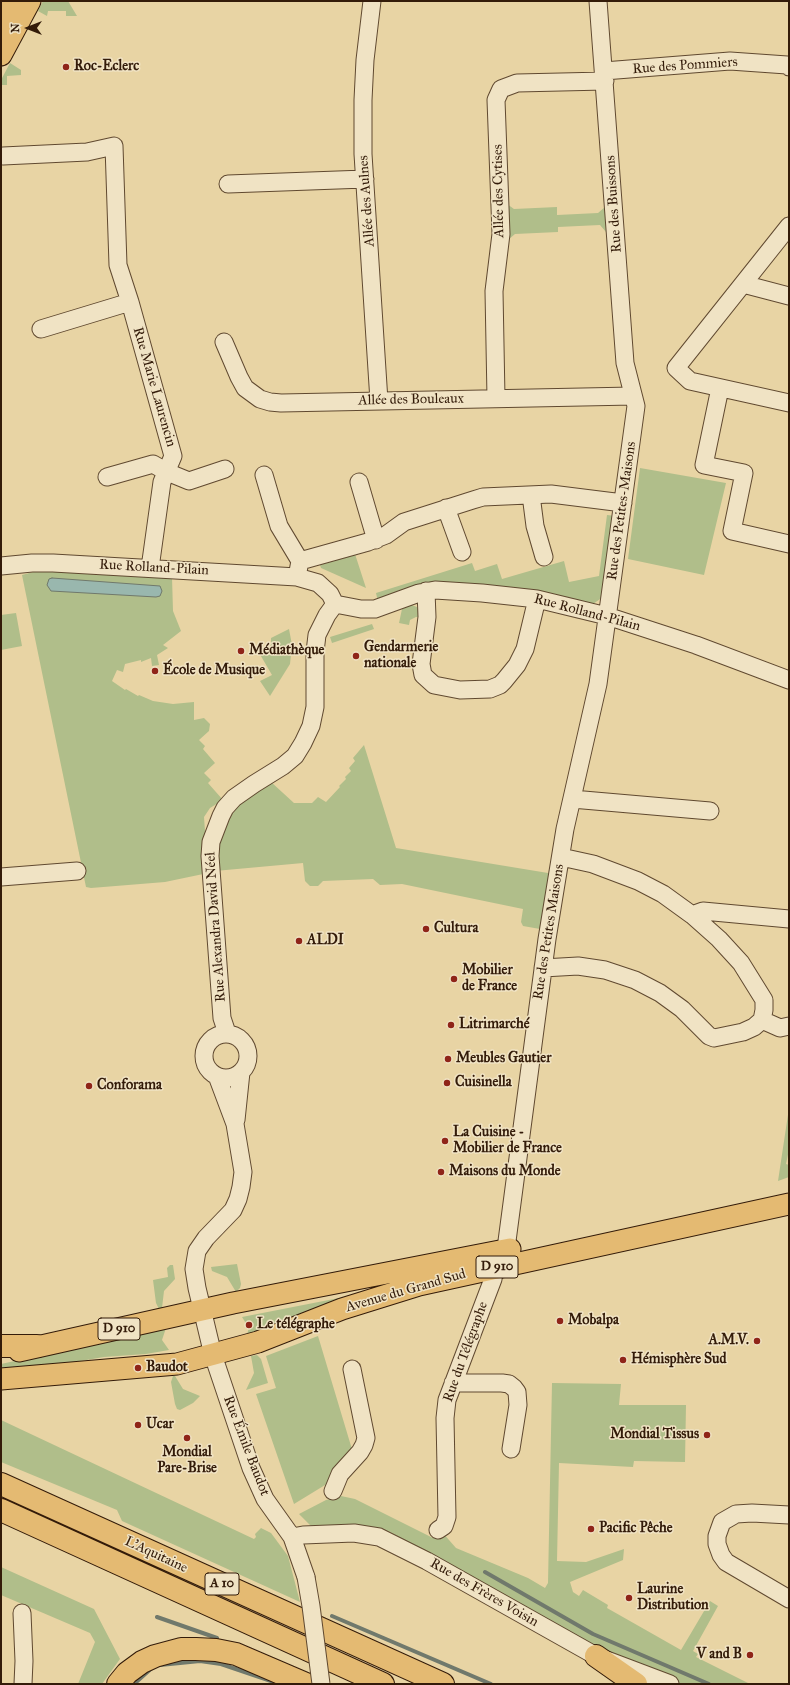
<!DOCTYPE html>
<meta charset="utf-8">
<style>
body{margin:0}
#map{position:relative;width:790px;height:1685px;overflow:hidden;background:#e8d4a4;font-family:"IM FELL Great Primer",serif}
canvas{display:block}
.frame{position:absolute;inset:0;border:2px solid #331b09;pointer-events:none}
.north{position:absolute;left:8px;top:8px;width:40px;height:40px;-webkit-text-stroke:3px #f0e3c4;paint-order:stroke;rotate:270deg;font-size:11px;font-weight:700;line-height:16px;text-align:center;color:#331b09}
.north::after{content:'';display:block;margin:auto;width:14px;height:18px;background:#331b09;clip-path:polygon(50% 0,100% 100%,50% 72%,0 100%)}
</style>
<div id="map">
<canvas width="790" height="1685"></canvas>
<div class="frame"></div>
<div class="north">N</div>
</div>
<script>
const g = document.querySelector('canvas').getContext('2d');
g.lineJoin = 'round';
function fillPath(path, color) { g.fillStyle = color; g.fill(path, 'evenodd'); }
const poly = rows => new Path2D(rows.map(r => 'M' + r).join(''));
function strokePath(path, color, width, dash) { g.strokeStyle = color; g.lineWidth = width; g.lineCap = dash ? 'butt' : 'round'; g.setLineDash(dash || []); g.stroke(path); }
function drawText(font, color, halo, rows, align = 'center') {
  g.font = font + ' "IM FELL Great Primer",serif'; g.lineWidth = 3; g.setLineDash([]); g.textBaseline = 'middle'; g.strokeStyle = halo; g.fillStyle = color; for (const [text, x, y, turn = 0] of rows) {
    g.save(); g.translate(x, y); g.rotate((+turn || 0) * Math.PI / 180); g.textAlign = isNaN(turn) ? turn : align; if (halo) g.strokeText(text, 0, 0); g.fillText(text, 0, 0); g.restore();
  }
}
fillPath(poly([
 [43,1,68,1,77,16,66,16,66,11,48,11,47,16,38,11],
 [10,63,21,70,21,75,7,76,7,85,1,85,1,80],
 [507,204,514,209,557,207,557,215,598,213,605,207,606,232,600,225,558,227,558,232,515,234,508,240],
 [640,468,726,483,704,575,628,559],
 [607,515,616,516,603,597,593,604,515,589,378,602,376,593,472,563,475,571,497,564,502,579,564,561,569,582,599,576],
 [355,554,366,588,321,568,320,565],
 [44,569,172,577,173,611,181,631,163,645,168,648,157,655,159,665,152,666,151,658,141,662,141,660,125,664,123,672,117,670,112,681,125,690,126,689,138,696,139,695,153,701,173,704,194,702,194,720,204,718,210,724,209,731,199,740,205,746,203,749,215,763,204,773,211,780,208,783,223,800,210,808,204,817,208,873,165,882,91,888,86,887,22,575],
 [409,604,417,607,421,617,416,617,410,620,409,625,399,623,402,609],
 [16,613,22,646,1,650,1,615],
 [372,624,374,629,332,643,330,637],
 [289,629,292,645,290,664,270,696,260,681,272,675,258,651,262,649,268,652,271,644,271,638],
 [364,745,396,848,548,873,550,884,542,927,540,929,523,926,521,922,523,909,402,884,380,885,373,879,323,881,318,886,310,886,305,881,303,863,215,871,214,852,231,808,271,782,294,803,312,803,318,797,326,802,340,787,339,786,346,779,345,777,351,771,349,768,355,761,353,758],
 [789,1108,789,1150,786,1164,789,1165,789,1177,778,1181],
 [237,1264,241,1284,240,1288,236,1292,227,1277,212,1271,211,1267],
 [170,1265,173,1265,175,1279,164,1291,162,1308,159,1309,156,1303,153,1280,168,1277,167,1268],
 [344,1297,344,1299,287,1322,265,1326,265,1330,246,1337,250,1325,247,1325,242,1317],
 [166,1328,162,1340,169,1350,146,1354,104,1357,63,1364,1,1370,1,1364],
 [318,1336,357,1466,348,1479,344,1478,330,1482,294,1504,256,1394,276,1388,266,1356],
 [257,1355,261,1359,268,1383,246,1390,254,1373,251,1356],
 [173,1376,175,1376,183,1389,200,1396,193,1403,180,1410,177,1409,175,1404,171,1382],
 [552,1383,621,1384,619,1405,686,1405,685,1462,634,1461,633,1467,559,1463,557,1561,586,1562,624,1549,623,1560,570,1582,573,1592,579,1596,583,1590,608,1605,607,1608,681,1650,710,1601,718,1606,693,1651,698,1654,696,1657,750,1684,680,1684,606,1652,390,1532,370,1526,350,1525,312,1527,299,1514,326,1500,341,1496,355,1499,433,1538,438,1538,442,1532,456,1548,528,1578,545,1588,548,1583],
 [1,1420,254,1539,256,1537,255,1534,261,1528,271,1533,288,1556,300,1602,122,1521,117,1510,1,1462],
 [1,1567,94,1609,120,1659,102,1684,78,1684,95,1642,90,1633,1,1595]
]), '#b0be8a');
const water = poly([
 [52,578,160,586,162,591,160,596,156,597,51,591,47,585,49,579,52,578]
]);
fillPath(water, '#99b7ae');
strokePath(water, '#70796c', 1);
strokePath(poly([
 [485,1572,593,1634,709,1684],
 [332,1616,491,1684],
 [157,1617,217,1638],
 [160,1665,200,1661,221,1664,277,1683],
 [134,1684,153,1667]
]), '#70796c', 4);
const minor = poly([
 [372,1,365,60,363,100,363,154,379,401],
 [604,71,730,61,787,65,789,67],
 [3,156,87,152,114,146,118,265,130,302,173,456,162,482,150,568],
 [228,184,365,179],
 [789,226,676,368,690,381,789,403],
 [743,284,789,296],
 [41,329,130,302],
 [224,342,239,377,245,388,260,399,270,402,281,403,633,396],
 [720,388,704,465,744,473,732,531,789,544],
 [496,398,494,291,501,234,496,100,501,89,517,83,605,81],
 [264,475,279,526,300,561],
 [107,477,153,464,167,472,189,481,225,469],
 [359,482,376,540],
 [531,495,535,526,544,557],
 [446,508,462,552],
 [1,566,32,563,53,563,297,577,318,583,330,594,335,604],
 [297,577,300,561,368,542,386,535,404,522,473,500,483,497,551,494,623,503],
 [426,591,427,617,421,664,423,675,434,685,460,690,490,689,500,685,504,681,517,665,525,649,537,599],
 [335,604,361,609,375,609,419,593,435,590,482,593,537,599,607,616,696,645,789,680],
 [572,799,710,811],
 [1,877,77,871],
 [692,915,703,911,789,919],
 [543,968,578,966,605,970,635,980,660,993,682,1009,709,1036,714,1038,743,1032,754,1027,762,1020,764,1010,764,1000,741,963,719,939,692,915,663,894,638,881,593,864,561,857],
 [762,1020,780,1028,789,1026],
 [227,1033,222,1018,210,856,211,842,221,816,225,808,234,798,254,784,283,766,295,756,303,743,311,726,315,707,315,652,317,635,327,615,335,604],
 '204 1056a22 22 0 1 1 44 0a22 22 0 1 1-44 0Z',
 [217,1076,235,1124,243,1172,241,1187,238,1199,233,1210,206,1238,197,1251,194,1269,197,1288,213,1355,251,1468,265,1499,292,1537,306,1577],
 [236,1120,241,1072],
 [507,1250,507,1241,547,939,565,829,598,684,636,406,625,363,598,1],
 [453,1383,502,1383,509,1384,514,1388,517,1392,518,1405,511,1449],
 [333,1491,340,1474,360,1452,364,1445,366,1438,352,1369],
 [789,1515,752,1513,736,1514,722,1522,717,1536,717,1544,721,1555,726,1562,789,1599],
 [438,1530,444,1526,447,1517,445,1418,447,1400,493,1279,495,1267],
 [292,1537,303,1535,354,1533,379,1537,427,1561,596,1656,670,1684],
 [22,1613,24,1661,23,1684]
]);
const major = poly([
 [1,22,13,1],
 [1,55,30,1],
 [19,1351,233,1303,510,1249],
 [1,1379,177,1364,258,1342,342,1309,419,1285,789,1204]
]);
const highway = poly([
 [1,1346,37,1346],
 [1,1484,443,1684],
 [1,1510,383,1684],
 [596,1656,636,1684],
 [118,1684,127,1673,142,1662,155,1656,181,1649,196,1649,216,1650,236,1654,306,1684]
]);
strokePath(minor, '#604930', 19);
strokePath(major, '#331b09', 23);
strokePath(highway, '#331b09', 24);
strokePath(minor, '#f0e3c4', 17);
strokePath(major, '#e4ba72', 21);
strokePath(highway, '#e4ba72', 22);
const minorBridge = poly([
 [306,1577,311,1606,321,1684]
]);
strokePath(minorBridge, '#604930', 19, []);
strokePath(minorBridge, '#f0e3c4', 17);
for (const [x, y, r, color] of [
 [66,67,4,"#8f2418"],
 [241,651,4,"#8f2418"],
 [356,656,4,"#8f2418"],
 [155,671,4,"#8f2418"],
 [426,929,4,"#8f2418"],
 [299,941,4,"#8f2418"],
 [454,979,4,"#8f2418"],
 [451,1025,4,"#8f2418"],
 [448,1059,4,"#8f2418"],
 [447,1083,4,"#8f2418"],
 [89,1086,4,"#8f2418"],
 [445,1141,4,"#8f2418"],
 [441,1172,4,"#8f2418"],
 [560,1321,4,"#8f2418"],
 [249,1325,4,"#8f2418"],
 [757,1341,4,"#8f2418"],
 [623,1360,4,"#8f2418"],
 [138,1368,4,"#8f2418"],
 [138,1425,4,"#8f2418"],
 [707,1435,4,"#8f2418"],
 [187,1438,4,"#8f2418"],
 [591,1529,4,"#8f2418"],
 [629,1598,4,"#8f2418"],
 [750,1655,4,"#8f2418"]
]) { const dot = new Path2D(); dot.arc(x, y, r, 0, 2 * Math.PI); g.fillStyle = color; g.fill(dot); strokePath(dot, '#f0e3c4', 1.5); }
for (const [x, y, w] of [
 [497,1267,42],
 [119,1329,42],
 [222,1584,34]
]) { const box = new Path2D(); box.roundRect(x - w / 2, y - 11, w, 22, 3); g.fillStyle = '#f0e3c4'; g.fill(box); strokePath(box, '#331b09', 1); }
drawText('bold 13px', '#331b09', null, [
 ["D 910",497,1267],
 ["D 910",119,1329],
 ["A 10",222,1584]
]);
drawText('14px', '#331b09', '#f0e3c4', [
 ["Rue des Pommiers",685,66,-4],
 ["Allée des Cytises",499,191,-91],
 ["Allée des Aulnes",367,201,-94],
 ["Rue des Buissons",614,204,-94],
 ["Rue Marie Laurencin",154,387,74],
 ["Allée des Bouleaux",411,400,-1],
 ["Rue des Petites-Maisons",622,511,-82],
 ["Rue Rolland-Pilain",154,568,3],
 ["Rue Rolland-Pilain",587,613,15],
 ["Rue Alexandra David Néel",216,927,-94],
 ["Rue des Petites Maisons",549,932,-81],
 ["Avenue du Grand Sud",406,1291,-16],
 ["Rue du Télégraphe",466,1352,-70],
 ["Rue Émile Baudot",246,1446,69],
 ["L'Aquitaine",156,1555,25],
 ["Rue des Frères Voisin",484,1593,30]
]);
drawText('bold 14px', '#331b09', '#f0e3c4', [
 ["Roc-Eclerc",74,67],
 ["Gendarmerie",364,648],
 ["nationale",364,664],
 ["Médiathèque",249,651],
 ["École de Musique",163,671],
 ["Cultura",434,929],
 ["ALDI",307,941],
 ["Mobilier",462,971],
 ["de France",462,987],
 ["Litrimarché",459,1025],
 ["Meubles Gautier",456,1059],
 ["Cuisinella",455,1083],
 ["Conforama",97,1086],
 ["La Cuisine -",453,1133],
 ["Mobilier de France",453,1149],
 ["Maisons du Monde",449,1172],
 ["Mobalpa",568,1321],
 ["Le télégraphe",257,1325],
 ["A.M.V.",749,1341,"right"],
 ["Hémisphère Sud",631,1360],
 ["Baudot",146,1368],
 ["Ucar",146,1425],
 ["Mondial Tissus",699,1435,"right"],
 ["Mondial",187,1453,"center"],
 ["Pare-Brise",187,1469,"center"],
 ["Pacific Pêche",599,1529],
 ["Laurine",637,1590],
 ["Distribution",637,1606],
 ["V and B",742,1655,"right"]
], 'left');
</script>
